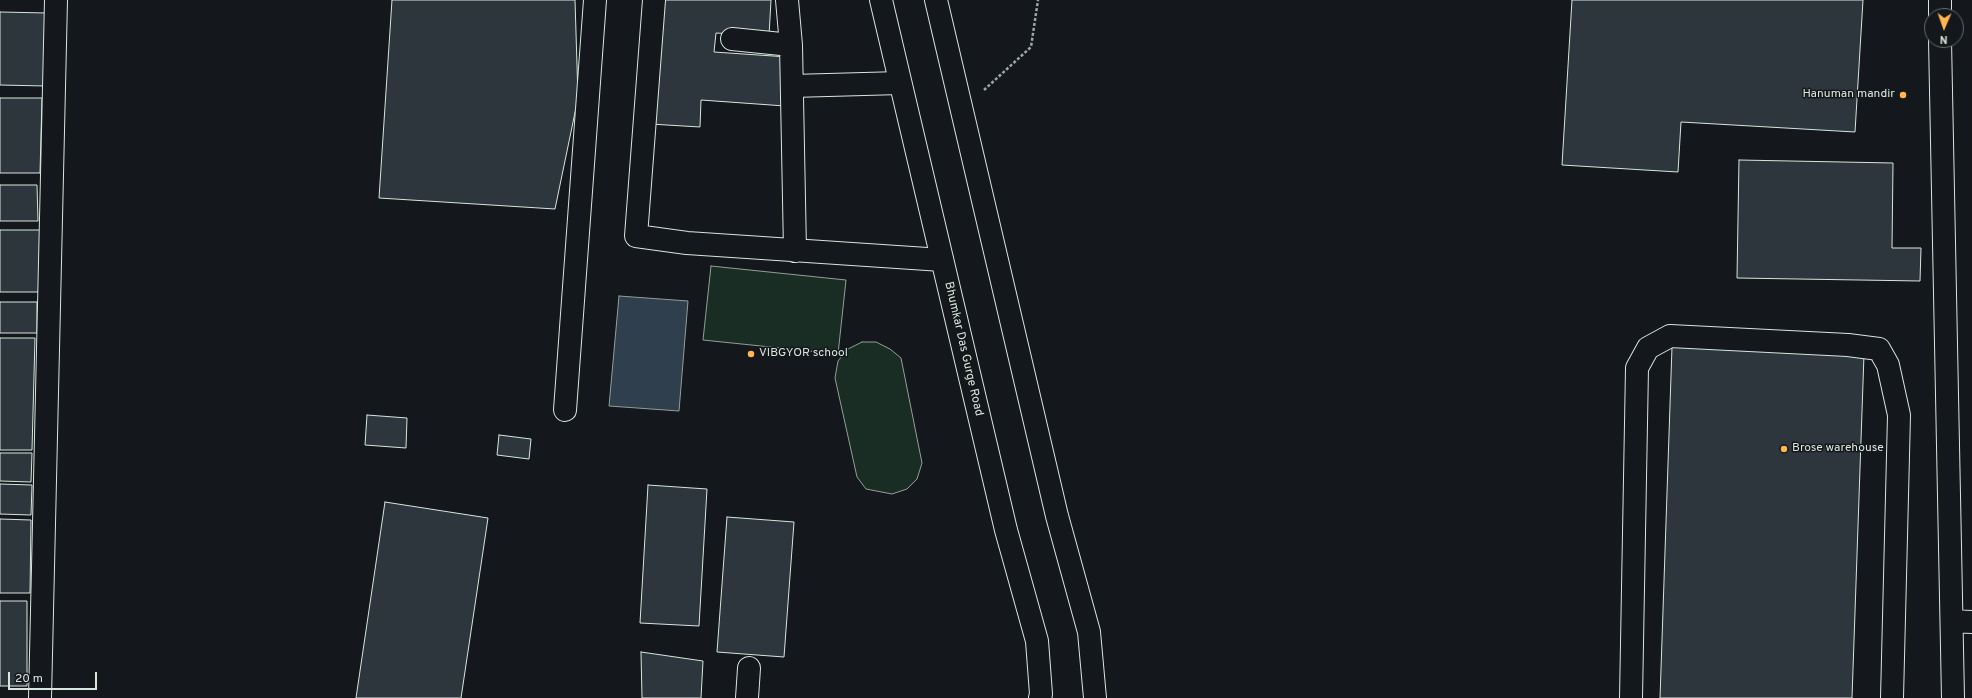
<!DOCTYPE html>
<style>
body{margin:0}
#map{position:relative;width:1972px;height:698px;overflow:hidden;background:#14181c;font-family:Overpass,sans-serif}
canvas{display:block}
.north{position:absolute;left:1924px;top:8px;width:40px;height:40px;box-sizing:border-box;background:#14181c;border:1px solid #626a69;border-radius:50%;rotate:182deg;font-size:11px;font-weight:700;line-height:16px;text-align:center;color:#d8e6dc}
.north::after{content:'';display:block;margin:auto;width:14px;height:18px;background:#ffb74d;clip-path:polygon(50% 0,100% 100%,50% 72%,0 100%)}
.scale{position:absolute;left:8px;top:672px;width:89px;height:18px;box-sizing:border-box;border:2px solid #d8e6dc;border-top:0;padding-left:5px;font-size:12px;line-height:14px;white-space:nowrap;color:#d8e6dc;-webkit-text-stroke:3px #14181c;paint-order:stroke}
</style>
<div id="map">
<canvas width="1972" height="698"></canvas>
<div class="north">N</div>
<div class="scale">20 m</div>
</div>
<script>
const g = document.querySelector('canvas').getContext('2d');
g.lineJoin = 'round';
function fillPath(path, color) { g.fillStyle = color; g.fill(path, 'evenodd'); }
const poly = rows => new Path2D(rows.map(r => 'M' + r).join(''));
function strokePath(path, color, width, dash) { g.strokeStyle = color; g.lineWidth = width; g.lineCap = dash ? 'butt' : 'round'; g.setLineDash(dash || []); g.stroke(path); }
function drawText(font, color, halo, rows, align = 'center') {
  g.font = font + ' Overpass,sans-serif'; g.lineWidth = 3; g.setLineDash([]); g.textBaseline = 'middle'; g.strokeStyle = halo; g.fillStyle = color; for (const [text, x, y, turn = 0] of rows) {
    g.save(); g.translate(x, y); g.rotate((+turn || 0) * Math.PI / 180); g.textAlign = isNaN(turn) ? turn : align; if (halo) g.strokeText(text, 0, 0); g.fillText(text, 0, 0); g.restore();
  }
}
const green = poly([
 [711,266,846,280,838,354,703,340,711,266],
 [862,342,876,342,890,349,901,358,922,463,917,479,907,489,892,494,866,489,857,477,835,378,838,361,848,349,862,342]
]);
fillPath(green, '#1a2d24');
strokePath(green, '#939e99', 1);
const water = poly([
 [619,296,688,301,679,411,609,406,619,296]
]);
fillPath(water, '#2f3f4d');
strokePath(water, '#939e99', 1);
const building = poly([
 [392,0,575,0,578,98,555,209,379,198,392,0],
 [657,0,771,0,769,36,716,33,714,52,788,57,785,106,701,100,700,127,650,124,657,0],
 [1572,0,1863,0,1855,132,1681,122,1678,172,1562,165,1572,0],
 [0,12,47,13,45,86,0,85,0,12],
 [0,98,42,98,40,173,0,173,0,98],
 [1739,160,1893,163,1892,248,1921,248,1920,281,1737,278,1739,160],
 [0,185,37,185,38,221,0,221,0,185],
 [0,230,40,230,40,292,0,292,0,230],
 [0,302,37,302,37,333,0,333,0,302],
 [0,338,35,338,32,450,0,450,0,338],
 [1672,347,1864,354,1852,698,1660,698,1672,347],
 [367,415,407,418,406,448,365,445,367,415],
 [499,435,531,439,529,459,497,455,499,435],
 [0,453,32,453,31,482,0,481,0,453],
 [0,484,32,485,31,515,0,514,0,484],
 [648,485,707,489,699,626,640,623,648,485],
 [385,502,488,518,461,698,356,698,385,502],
 [727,517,794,522,784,657,717,652,727,517],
 [0,519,31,520,30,593,0,593,0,519],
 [0,601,27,601,27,686,0,686,0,601],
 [641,652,703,661,701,698,642,698,641,652]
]);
fillPath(building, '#2c363c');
strokePath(building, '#d8e6dc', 1);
const minor = poly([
 [654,0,636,236,687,243,942,260],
 [787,0,791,45],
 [1940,0,1940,16],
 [732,39,791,45,795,251],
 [1940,40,1953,698],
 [792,86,900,83],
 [565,410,595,0],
 [1952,621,1972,622],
 [40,698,56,0],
 [747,698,749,668],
 [1631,698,1637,368,1648,348,1670,336,1848,345,1879,349,1888,365,1899,415,1892,698]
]);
const major = poly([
 [881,0,1006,530,1037,641,1041,694,1040,698],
 [936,0,1057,516,1089,632,1095,698]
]);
strokePath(minor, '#d8e6dc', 24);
strokePath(major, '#d8e6dc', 24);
strokePath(poly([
 [984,90,1031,47,1038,0]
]), '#9da8a2', 2.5, [3, 2]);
strokePath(minor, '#14181c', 22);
strokePath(major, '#14181c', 22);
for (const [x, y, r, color] of [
 [1903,95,4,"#ffb74d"],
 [751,354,4,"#ffb74d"],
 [1784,449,4,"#ffb74d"]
]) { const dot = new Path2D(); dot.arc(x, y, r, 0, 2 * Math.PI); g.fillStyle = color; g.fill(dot); strokePath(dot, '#14181c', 1.5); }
drawText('12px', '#d8e6dc', '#14181c', [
 ["Hanuman mandir",1895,95,"right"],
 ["VIBGYOR school",759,354],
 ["Brose warehouse",1792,449]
], 'left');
drawText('12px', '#d8e6dc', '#14181c', [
 ["Bhumkar Das Gurge Road",963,349,77]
]);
</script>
